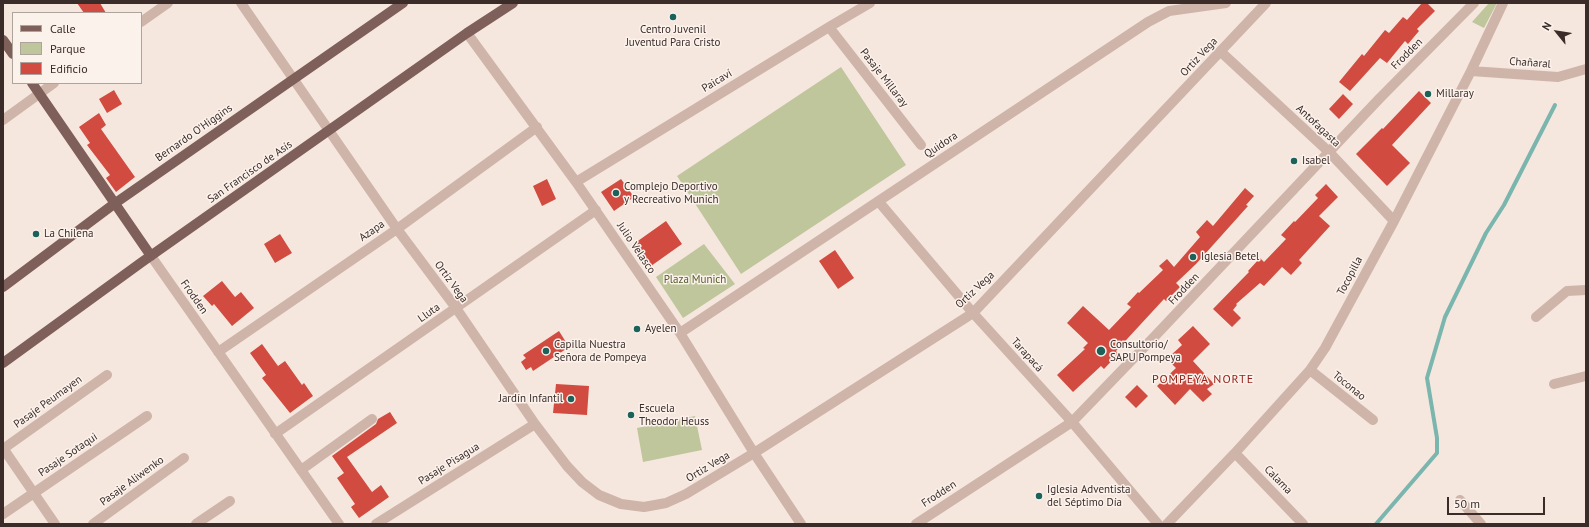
<!DOCTYPE html>
<meta charset="utf-8">
<style>
body{margin:0}
#map{position:relative;width:1589px;height:527px;overflow:hidden;background:#f5e7de;font-family:"PT Sans",sans-serif}
canvas{display:block}
.frame{position:absolute;inset:0;border:4px solid #3b2c29;pointer-events:none}
.legend{position:absolute;left:12px;top:12px;width:130px;height:72px;box-sizing:border-box;background:#fcf2ec;border:1px solid #afa39e;margin:0;padding:5px 7px;list-style:none;font-size:12px;color:#3b2c29}
.legend li{display:flex;align-items:center;gap:8px;height:20px}
.legend b{width:20px;border:1px solid #afa39e}
.north{position:absolute;left:1537px;top:12px;width:40px;height:40px;-webkit-text-stroke:3px #fcf2ec;paint-order:stroke;rotate:300deg;font-size:11px;font-weight:700;line-height:16px;text-align:center;color:#3b2c29}
.north::after{content:'';display:block;margin:auto;width:14px;height:18px;background:#3b2c29;clip-path:polygon(50% 0,100% 100%,50% 72%,0 100%)}
.scale{position:absolute;left:1447px;top:497px;width:98px;height:18px;box-sizing:border-box;border:2px solid #3b2c29;border-top:0;padding-left:5px;font-size:12px;line-height:14px;white-space:nowrap;color:#3b2c29;-webkit-text-stroke:3px #fcf2ec;paint-order:stroke}
</style>
<div id="map">
<canvas width="1589" height="527"></canvas>
<div class="frame"></div>
<ul class="legend">
<li><b style="height:5px;background:#7f5f59"></b>Calle</li>
<li><b style="height:11px;background:#bfc69c"></b>Parque</li>
<li><b style="height:11px;background:#d14b40"></b>Edificio</li>
</ul>
<div class="north">N</div>
<div class="scale">50 m</div>
</div>
<script>
const g = document.querySelector('canvas').getContext('2d');
g.lineJoin = 'round';
function fillPath(path, color) { g.fillStyle = color; g.fill(path, 'evenodd'); }
const poly = rows => new Path2D(rows.map(r => 'M' + r).join(''));
function strokePath(path, color, width, dash) { g.strokeStyle = color; g.lineWidth = width; g.lineCap = dash ? 'butt' : 'round'; g.setLineDash(dash || []); g.stroke(path); }
function drawText(font, color, halo, rows, align = 'center') {
  g.font = font + ' "PT Sans",sans-serif'; g.lineWidth = 3; g.setLineDash([]); g.textBaseline = 'middle'; g.strokeStyle = halo; g.fillStyle = color; for (const [text, x, y, turn = 0] of rows) {
    g.save(); g.translate(x, y); g.rotate((+turn || 0) * Math.PI / 180); g.textAlign = isNaN(turn) ? turn : align; if (halo) g.strokeText(text, 0, 0); g.fillText(text, 0, 0); g.restore();
  }
}
fillPath(poly([
 [1489,3,1497,3,1484,28,1472,22],
 [841,67,906,165,741,274,677,176],
 [704,244,735,284,683,318,656,277],
 [695,416,702,450,643,462,637,428]
]), '#bfc69c');
strokePath(poly([
 [1376,524,1437,453,1437,438,1427,378,1445,317,1486,233,1504,205,1555,105]
]), '#7ab5ae', 4);
fillPath(poly([
 [77,3,100,3,106,13,84,13],
 [1422,3,1427,3,1435,11,1417,29,1419,31,1408,44,1405,41,1387,63,1380,58,1350,91,1339,82,1362,54,1364,56,1385,30,1389,33,1403,17,1407,20],
 [114,90,122,104,107,113,99,99],
 [1419,91,1431,103,1392,145,1410,163,1387,186,1356,154,1382,128,1383,129],
 [1343,94,1353,104,1339,119,1329,109],
 [99,113,106,125,101,129,135,177,116,192,106,178,110,175,87,145,90,143,79,127],
 [547,179,556,199,542,206,533,186],
 [621,179,634,197,614,211,601,192],
 [1326,184,1338,197,1319,216,1330,226,1299,260,1302,263,1291,275,1282,267,1264,286,1260,283,1236,304,1237,305,1233,310,1241,318,1232,327,1213,309,1249,272,1248,271,1260,258,1264,262,1286,239,1281,235,1294,221,1295,222,1318,198,1315,195],
 [1245,188,1254,196,1246,205,1248,206,1196,264,1176,283,1180,287,1166,301,1164,299,1116,351,1118,354,1104,369,1101,366,1073,392,1057,375,1085,349,1083,348,1088,343,1067,323,1083,306,1109,330,1131,307,1127,304,1138,292,1139,293,1163,270,1159,266,1167,259,1174,267,1200,237,1196,232,1207,220,1213,226],
 [666,221,682,244,651,266,635,243],
 [280,234,292,253,275,263,264,244],
 [835,250,854,278,838,289,819,261],
 [222,281,235,297,241,292,254,308,232,326,214,304,212,306,203,296],
 [1193,326,1210,344,1193,361,1214,384,1207,389,1212,394,1203,402,1190,389,1175,405,1157,386,1176,368,1169,361,1173,358,1170,356,1182,345,1178,340],
 [559,331,569,347,533,371,531,367,526,370,521,362,526,358,523,355],
 [262,344,278,366,285,361,302,385,304,383,313,396,290,413,262,378,266,375,250,353],
 [556,384,589,386,587,415,553,413],
 [1137,385,1148,396,1136,408,1125,397],
 [390,412,397,423,347,457,372,492,381,485,389,497,359,518,351,507,355,504,337,478,344,473,332,456,376,424,378,419]
]), '#d14b40');
strokePath(poly([
 [241,3,397,229,456,308,535,424,567,466,582,482,599,495,621,504,644,507,666,503,686,494,754,453,973,313,1266,3],
 [141,22,168,3],
 [829,27,921,145],
 [467,33,576,182,680,333,754,453,801,524],
 [1221,52,1329,152,1394,221],
 [1471,71,1558,77,1586,69],
 [3,120,54,83],
 [576,182,829,27,870,3],
 [879,202,973,313,1072,422,1158,524],
 [151,256,339,524],
 [1536,317,1567,291,1586,290],
 [680,333,1148,22,1169,11,1226,3],
 [218,352,397,229,537,127],
 [1310,370,1373,420],
 [1554,384,1586,376],
 [275,434,596,210],
 [3,448,55,524],
 [3,449,107,375],
 [1235,453,1303,524],
 [301,470,372,419],
 [1460,500,1481,524],
 [3,514,147,416],
 [93,524,184,458],
 [196,524,230,501],
 [376,524,535,424],
 [916,524,1072,422,1155,336,1379,99,1474,3],
 [1167,524,1235,453,1310,370,1325,348,1394,221,1471,71,1503,3]
]), '#cfb4a9', 10);
strokePath(poly([
 [3,40,13,54],
 [32,83,151,256],
 [3,287,114,204,403,3],
 [3,363,142,262,467,33,513,3]
]), '#7f5f59', 10);
for (const [x, y, r, color] of [
 [673,17,4,"#1a625a"],
 [1428,94,4,"#1a625a"],
 [1294,161,4,"#1a625a"],
 [616,193,4,"#1a625a"],
 [36,234,4,"#1a625a"],
 [1193,257,4,"#1a625a"],
 [637,329,4,"#1a625a"],
 [546,351,4,"#1a625a"],
 [1101,351,5,"#1a625a"],
 [571,399,4,"#1a625a"],
 [631,415,4,"#1a625a"],
 [1039,496,4,"#1a625a"]
]) { const dot = new Path2D(); dot.arc(x, y, r, 0, 2 * Math.PI); g.fillStyle = color; g.fill(dot); strokePath(dot, '#fcf2ec', 1.5); }
drawText('11px', '#3b2c29', '#fcf2ec', [
 ["Centro Juvenil",673,30,"center"],
 ["Juventud Para Cristo",673,43,"center"],
 ["Millaray",1436,94],
 ["Isabel",1302,161],
 ["Complejo Deportivo",624,187],
 ["y Recreativo Munich",624,200],
 ["La Chilena",44,234],
 ["Iglesia Betel",1201,257],
 ["Ayelen",645,329],
 ["Capilla Nuestra",554,345],
 ["Señora de Pompeya",554,358],
 ["Consultorio/",1110,345],
 ["SAPU Pompeya",1110,358],
 ["Jardín Infantil",563,399,"right"],
 ["Escuela",639,409],
 ["Theodor Heuss",639,422],
 ["Iglesia Adventista",1047,490],
 ["del Séptimo Día",1047,503]
], 'left');
drawText('11px', '#3b2c29', '#fcf2ec', [
 ["Frodden",1407,54,-45],
 ["Ortiz Vega",1199,57,-47],
 ["Chañaral",1530,63,4],
 ["Pasaje Millaray",884,78,52],
 ["Paicaví",717,81,-31],
 ["Antofagasta",1318,126,43],
 ["Bernardo O'Higgins",194,133,-35],
 ["Quidora",941,145,-34],
 ["San Francisco de Asís",250,172,-35],
 ["Azapa",372,231,-35],
 ["Julio Velasco",636,248,56],
 ["Tocopilla",1350,276,-62],
 ["Ortiz Vega",451,282,54],
 ["Frodden",1184,289,-47],
 ["Ortiz Vega",975,290,-43],
 ["Frodden",194,297,55],
 ["Lluta",429,313,-35],
 ["Tarapacá",1027,355,48],
 ["Toconao",1349,386,39],
 ["Pasaje Peumayen",48,402,-36],
 ["Pasaje Sotaqui",68,455,-34],
 ["Pasaje Pisagua",449,464,-32],
 ["Ortiz Vega",708,467,-31],
 ["Calama",1278,480,46],
 ["Pasaje Aliwenko",132,481,-36],
 ["Frodden",939,494,-33]
]);
drawText('11px', '#535c2a', '#fcf2ec', [
 ["Plaza Munich",695,280]
]);
g.letterSpacing = '1px';
drawText('12px', '#93221a', '#fcf2ec', [
 ["POMPEYA NORTE",1203,380]
]);
g.letterSpacing = '0px';
</script>
